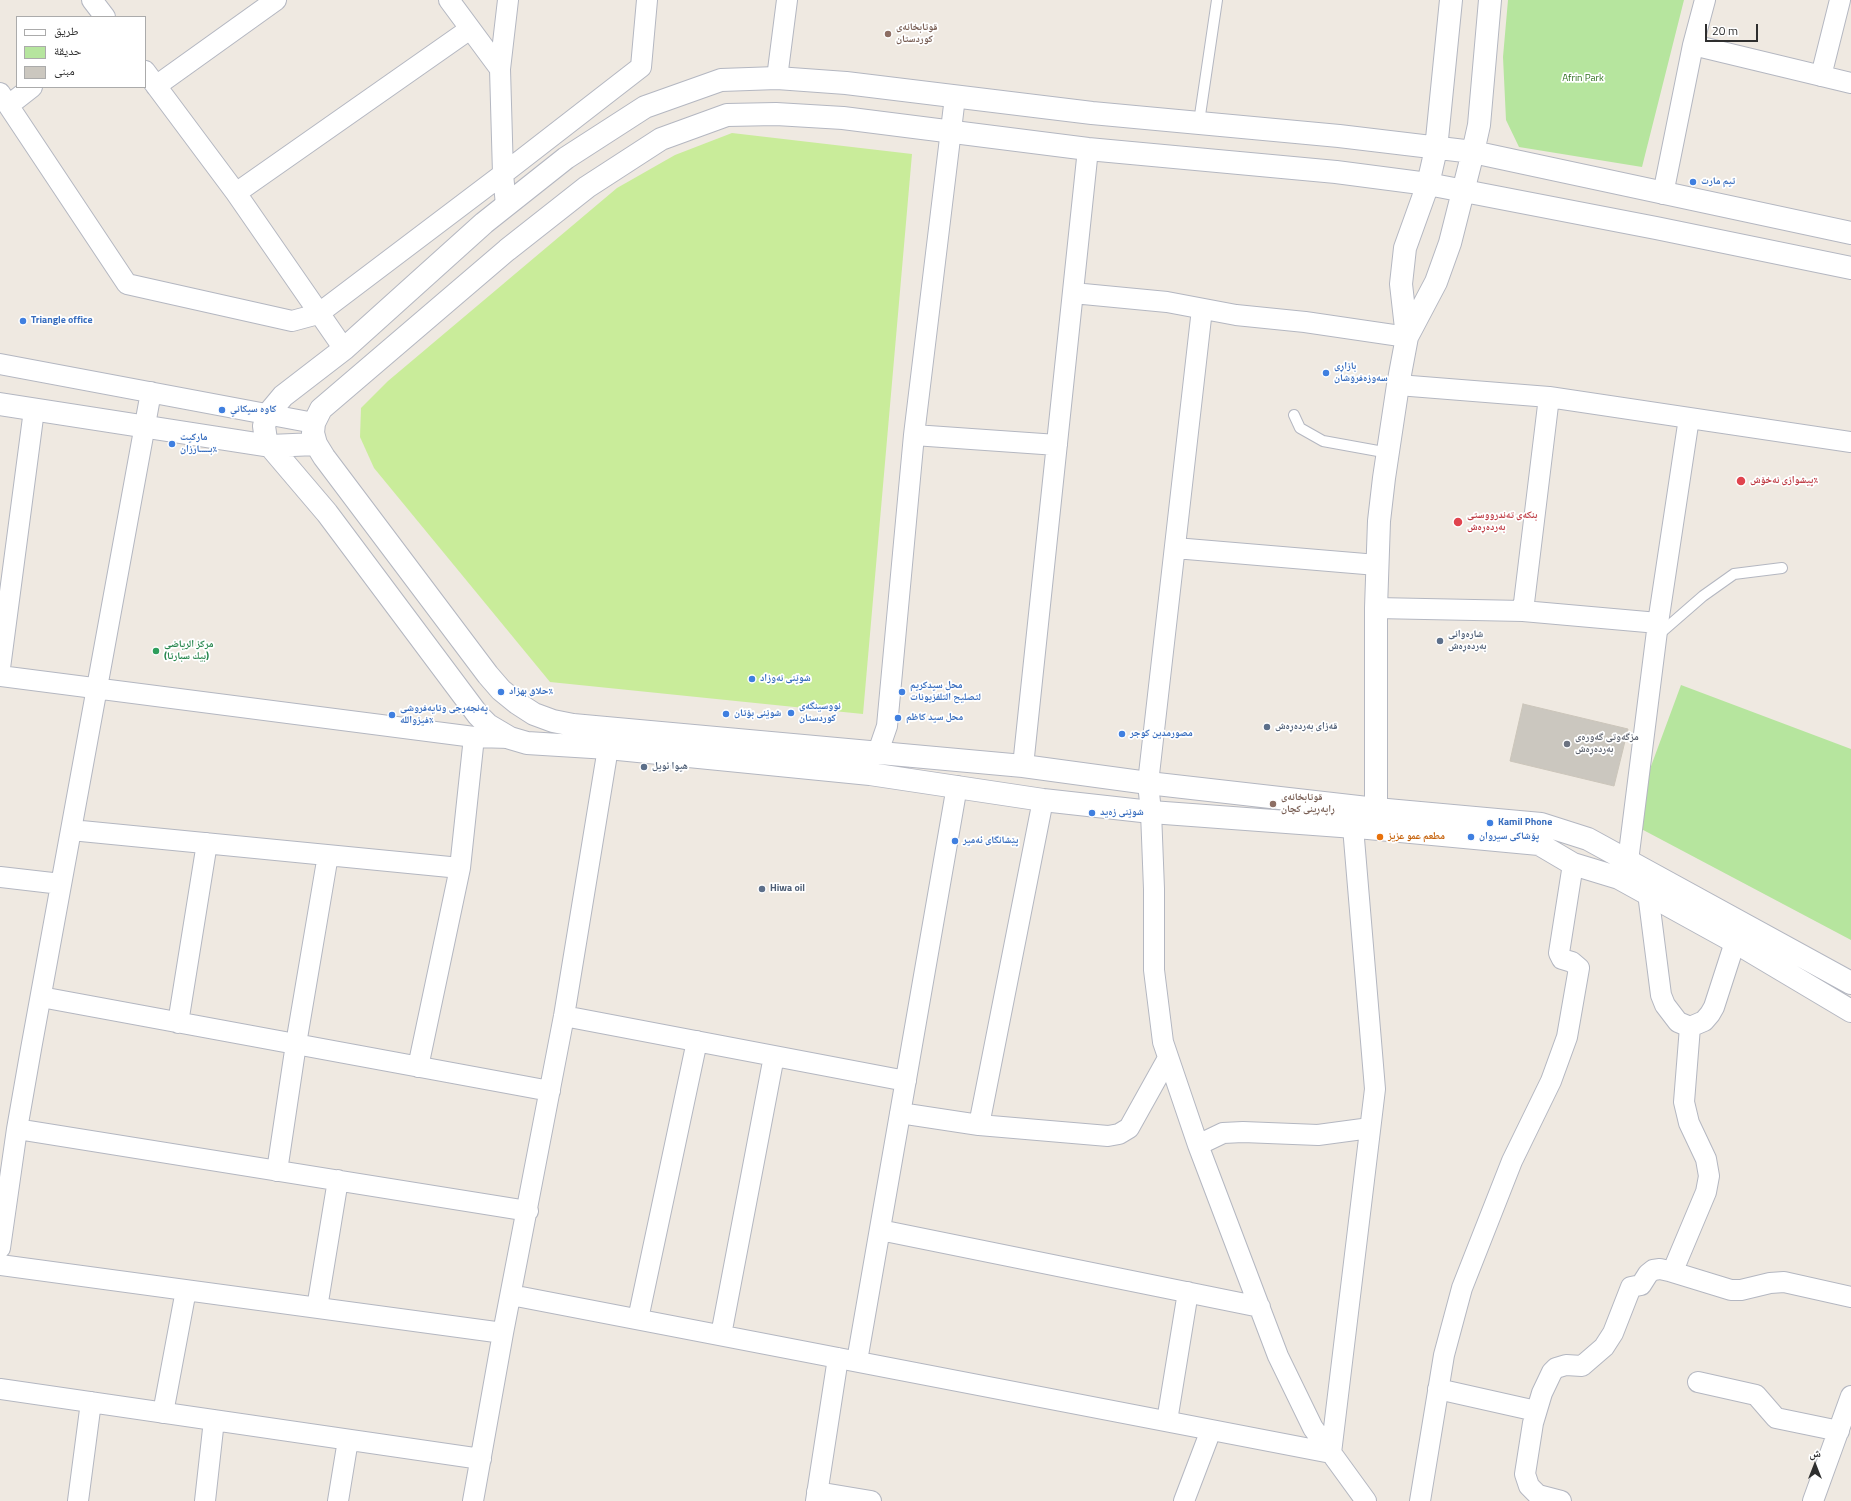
<!DOCTYPE html>
<meta charset="utf-8">
<style>
body{margin:0}
#map{position:relative;width:1851px;height:1501px;overflow:hidden;background:#efe9e1;font-family:"Titillium Web","Noto Naskh Arabic",sans-serif}
canvas{display:block}
.legend{position:absolute;left:16px;top:16px;width:130px;height:72px;box-sizing:border-box;background:#fff;border:1px solid #ababab;margin:0;padding:5px 7px;list-style:none;font-size:12px;color:#2e2e2e}
.legend li{display:flex;align-items:center;gap:8px;height:20px}
.legend b{width:20px;border:1px solid #ababab}
.north{position:absolute;left:1795px;top:1445px;width:40px;height:40px;-webkit-text-stroke:3px #fff;paint-order:stroke;rotate:0deg;font-size:11px;font-weight:700;line-height:16px;text-align:center;color:#2e2e2e}
.north::after{content:'';display:block;margin:auto;width:14px;height:18px;background:#2e2e2e;clip-path:polygon(50% 0,100% 100%,50% 72%,0 100%)}
.scale{position:absolute;left:1705px;top:24px;width:53px;height:18px;box-sizing:border-box;border:2px solid #2e2e2e;border-top:0;padding-left:5px;font-size:12px;line-height:14px;white-space:nowrap;color:#2e2e2e;-webkit-text-stroke:3px #fff;paint-order:stroke}
</style>
<div id="map">
<canvas width="1851" height="1501"></canvas>
<ul class="legend">
<li><b style="height:5px;background:#fff"></b>طريق</li>
<li><b style="height:11px;background:#b6e59e"></b>حديقة</li>
<li><b style="height:11px;background:#cbc7bf"></b>مبنى</li>
</ul>
<div class="north">ش</div>
<div class="scale">20 m</div>
</div>
<script>
const g = document.querySelector('canvas').getContext('2d');
g.lineJoin = 'round';
function fillPath(path, color) { g.fillStyle = color; g.fill(path, 'evenodd'); }
const poly = rows => new Path2D(rows.map(r => 'M' + r).join(''));
function strokePath(path, color, width, dash) { g.strokeStyle = color; g.lineWidth = width; g.lineCap = dash ? 'butt' : 'round'; g.setLineDash(dash || []); g.stroke(path); }
function drawText(font, color, halo, rows, align = 'center') {
  g.font = font + ' "Titillium Web","Noto Naskh Arabic",sans-serif'; g.lineWidth = 3.5; g.setLineDash([]); g.textBaseline = 'middle'; g.strokeStyle = halo; g.fillStyle = color; for (const [text, x, y, turn = 0] of rows) {
    g.save(); g.translate(x, y); g.rotate((+turn || 0) * Math.PI / 180); g.textAlign = isNaN(turn) ? turn : align; if (halo) g.strokeText(text, 0, 0); g.fillText(text, 0, 0); g.restore();
  }
}
fillPath(poly([
 [1508,0,1684,0,1642,167,1519,147,1506,120,1503,57],
 [1681,685,1851,749,1851,940,1630,823]
]), '#b6e59e');
fillPath(poly([
 [732,133,912,154,863,714,550,682,374,468,360,437,361,408,388,381,617,188,675,155]
]), '#c9ec9a');
const building = poly([
 [1523,704,1628,729,1614,786,1510,761,1523,704]
]);
fillPath(building, '#cbc7bf');
strokePath(building, '#cbc5ba', 1);
const lane = poly([
 [1199,122,1217,0],
 [1294,415,1300,428,1323,441,1389,453],
 [1657,636,1703,596,1734,574,1782,568]
]);
const street = poly([
 [92,0,105,17],
 [449,0,500,69,503,174,506,205],
 [1693,45,1851,83],
 [500,69,508,0],
 [145,71,236,193,344,349],
 [1821,76,1840,0],
 [777,78,787,0],
 [156,86,276,0],
 [0,93,127,284,292,321,318,314,503,174,641,67,647,0],
 [9,105,32,87],
 [236,193,470,29],
 [1663,194,1693,45,1705,0],
 [1073,293,1167,302,1236,315,1305,322,1407,337],
 [1202,309,1148,783,1151,812,1154,889,1154,970,1163,1042,1198,1145,1278,1356,1313,1428,1366,1501],
 [0,364,314,423],
 [1398,385,1549,397,1851,442],
 [914,435,1057,445],
 [1175,548,1377,565],
 [1376,608,1523,611,1658,623],
 [1523,611,1549,397],
 [0,668,34,410],
 [0,676,474,737,510,738],
 [878,752,887,726,914,435,955,97],
 [1023,766,1088,149],
 [71,830,460,868],
 [1628,861,1658,623,1689,418],
 [0,877,61,884],
 [1648,893,1661,995,1665,1005,1678,1022,1690,1027,1704,1021,1710,1014,1714,1007,1735,942],
 [41,997,550,1091],
 [564,1016,906,1081],
 [178,1023,207,843],
 [418,1067,460,868,474,737],
 [900,1113,979,1125,1108,1136,1119,1134,1129,1128,1168,1058],
 [979,1125,1043,800],
 [17,1129,528,1211],
 [1198,1145,1223,1133,1243,1132,1318,1135,1370,1128],
 [277,1171,296,1044,328,855],
 [880,1230,1260,1307],
 [0,1248,17,1129,31,1049,151,392],
 [0,1265,503,1333],
 [1669,1271,1731,1290,1741,1290,1770,1283,1784,1282,1851,1297],
 [511,1295,1331,1453,1375,1089,1353,827],
 [317,1308,338,1180],
 [638,1319,697,1041],
 [721,1335,774,1056],
 [857,1361,957,786],
 [1698,1382,1756,1395,1776,1418,1839,1431],
 [0,1389,481,1459],
 [1438,1389,1536,1411],
 [163,1413,186,1290],
 [1167,1421,1188,1292],
 [817,1492,871,1501],
 [78,1501,91,1402],
 [205,1501,214,1420],
 [338,1501,348,1440],
 [473,1501,503,1333,564,1016,608,748],
 [816,1501,838,1358],
 [1184,1501,1211,1430],
 [1420,1501,1444,1355,1462,1288,1512,1161,1551,1081,1567,1037,1579,968,1572,962,1562,959,1559,953,1573,864],
 [1561,1501,1538,1495,1529,1486,1525,1474,1533,1423,1542,1393,1552,1372,1556,1368,1566,1365,1582,1366,1604,1347,1613,1333,1631,1287,1641,1285,1648,1274,1653,1270,1660,1269,1669,1271,1674,1268,1706,1192,1709,1176,1706,1159,1689,1123,1684,1102,1690,1027],
 [1813,1501,1851,1396]
]);
const secondary = poly([
 [1851,233,1473,152,1339,136,1092,113,846,83,777,78,721,80,645,107,566,158,484,223,344,349,283,396,268,414,264,426,266,440,270,446,327,513,478,715,488,725,510,738,527,743,608,748,870,774,1043,800,1151,812,1368,828,1539,844,1573,864,1619,878,1735,942,1851,1011],
 [1851,268,1656,228,1428,184,1336,172,1088,149,843,118,776,114,727,115,661,139,587,187,507,250,321,409,314,423,313,433,316,444,324,457,488,675,501,690,517,703,534,714,553,721,573,725,1023,766,1148,783,1376,809,1541,824,1588,839,1851,983],
 [1407,337,1401,284,1405,248,1428,184,1436,149,1451,0],
 [0,404,270,446,316,444],
 [1376,809,1376,608,1379,521,1384,478,1398,385,1407,337,1436,282,1450,243,1473,152,1479,125,1490,0]
]);
strokePath(lane, '#b4b7c1', 12);
strokePath(street, '#b4b7c1', 22);
strokePath(secondary, '#b4b7c1', 24);
strokePath(lane, '#fff', 10);
strokePath(street, '#fff', 20);
strokePath(secondary, '#fff', 22);
for (const [x, y, r, color] of [
 [888,34,4,"#8d6e63"],
 [1693,182,4,"#3f7fe0"],
 [23,321,4,"#3f7fe0"],
 [1326,373,4,"#3f7fe0"],
 [222,410,4,"#3f7fe0"],
 [172,444,4,"#3f7fe0"],
 [1741,481,5,"#e0444e"],
 [1458,522,5,"#e0444e"],
 [1440,641,4,"#5c6f8a"],
 [156,651,4,"#2e9e5b"],
 [752,679,4,"#3f7fe0"],
 [501,692,4,"#3f7fe0"],
 [902,692,4,"#3f7fe0"],
 [791,713,4,"#3f7fe0"],
 [726,714,4,"#3f7fe0"],
 [392,715,4,"#3f7fe0"],
 [898,718,4,"#3f7fe0"],
 [1267,727,4,"#5c6f8a"],
 [1122,734,4,"#3f7fe0"],
 [1567,744,4,"#6b7280"],
 [644,767,4,"#5c6f8a"],
 [1273,804,4,"#8d6e63"],
 [1092,813,4,"#3f7fe0"],
 [1490,823,4,"#3f7fe0"],
 [1380,837,4,"#e8710a"],
 [1471,837,4,"#3f7fe0"],
 [955,841,4,"#3f7fe0"],
 [762,889,4,"#5c6f8a"]
]) { const dot = new Path2D(); dot.arc(x, y, r, 0, 2 * Math.PI); g.fillStyle = color; g.fill(dot); strokePath(dot, '#fff', 1.5); }
drawText('bold 10px', '#785e54', '#fff', [
 ["قوتابخانەی",896,28],
 ["کوردستان",896,40],
 ["قوتابخانەی",1281,798],
 ["ڕاپەڕینی کچان",1281,810]
], 'left');
drawText('10px', '#2c6e1b', '#fff', [
 ["Afrin Park",1583,79]
]);
drawText('bold 10px', '#366cbe', '#fff', [
 ["تيم مارت",1701,182],
 ["Triangle office",31,321],
 ["بازاڕی",1334,367],
 ["سەوزەفرۆشان",1334,379],
 ["كاوه سيكاني",230,410],
 ["ماركیت",180,438],
 ["بـــــارزان٪",180,450],
 ["شوێنی نەوزاد",760,679],
 ["محل سيدكريم",910,686],
 ["لتصليح التلفزيونات",910,698],
 ["حلاق بهزاد٪",509,692],
 ["نووسینگەی",799,707],
 ["کوردستان",799,719],
 ["پەنجەرجی وتایەفروشی",400,709],
 ["فیزواللە٪",400,721],
 ["شوێنی بۆتان",734,714],
 ["محل سيد كاظم",906,718],
 ["مصورمدین كوجر",1130,734],
 ["شوێنی زەید",1100,813],
 ["Kamil Phone",1498,823],
 ["پۆشاکی سیروان",1479,837],
 ["پێشانگای ئەمیر",963,841]
], 'left');
drawText('bold 10px', '#be3a42', '#fff', [
 ["پیشوازی نەخۆش٪",1750,481],
 ["بنکەی تەندرووستی",1467,516],
 ["بەردەڕەش",1467,528]
], 'left');
drawText('bold 10px', '#4e5e75', '#fff', [
 ["شارەوانی",1448,635],
 ["بەردەڕەش",1448,647],
 ["قەزای بەردەڕەش",1275,727],
 ["هيوا ئويل",652,767],
 ["Hiwa oil",770,889]
], 'left');
drawText('bold 10px', '#27864d', '#fff', [
 ["مركز الرياضي",164,645],
 ["(بيك سبارتا)",164,657]
], 'left');
drawText('bold 10px', '#5b616d', '#fff', [
 ["مزگەوتی گەورەی",1575,738],
 ["بەردەڕەش",1575,750]
], 'left');
drawText('bold 10px', '#c56008', '#fff', [
 ["مطعم عمو عزيز",1388,837]
], 'left');
</script>
